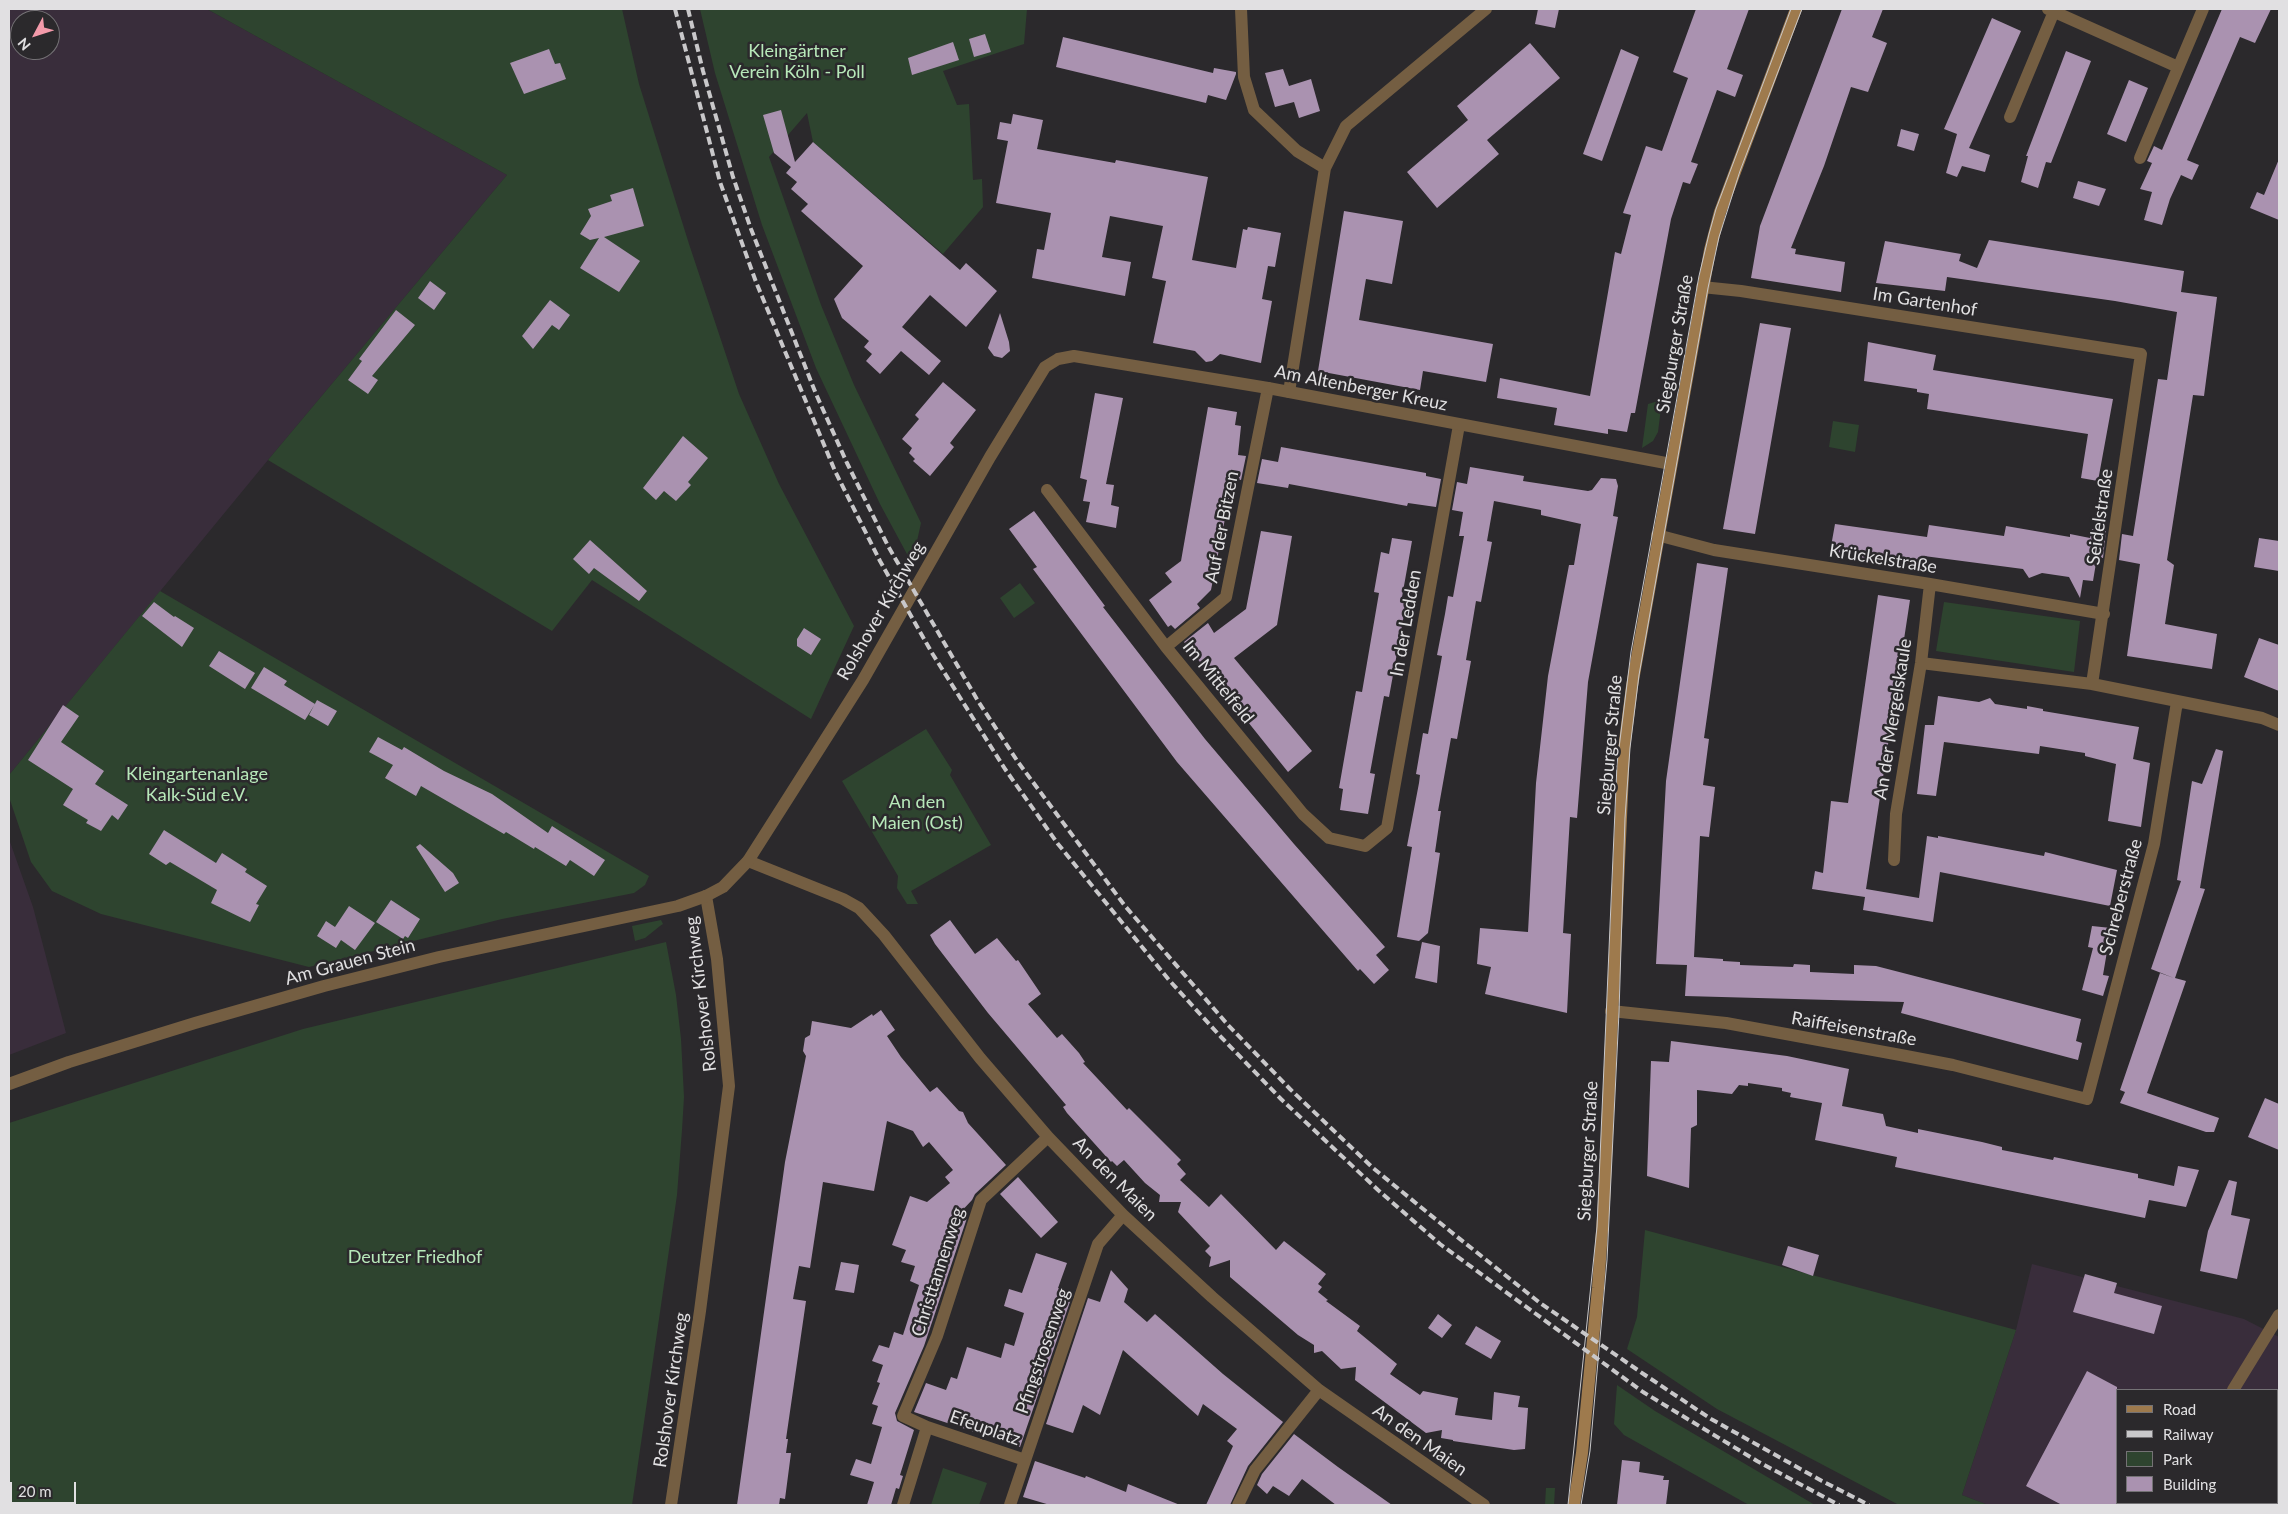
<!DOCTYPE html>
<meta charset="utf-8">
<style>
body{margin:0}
#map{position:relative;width:2288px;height:1514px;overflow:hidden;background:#2b292c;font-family:Lato,sans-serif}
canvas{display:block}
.frame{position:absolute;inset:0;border:10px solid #e1e0e2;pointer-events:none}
.legend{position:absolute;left:2116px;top:1389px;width:162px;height:115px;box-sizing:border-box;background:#2b292c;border:1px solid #747275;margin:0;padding:6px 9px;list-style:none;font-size:15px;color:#e1e0e2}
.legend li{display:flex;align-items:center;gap:10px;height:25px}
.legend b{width:25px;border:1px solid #747275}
.north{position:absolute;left:10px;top:10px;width:50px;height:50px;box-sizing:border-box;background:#2b292c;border:1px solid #747275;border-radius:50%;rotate:230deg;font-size:14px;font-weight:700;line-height:20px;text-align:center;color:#e1e0e2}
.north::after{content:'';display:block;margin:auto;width:18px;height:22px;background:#f39aaa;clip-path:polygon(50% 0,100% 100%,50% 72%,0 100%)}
.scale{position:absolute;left:10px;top:1482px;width:66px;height:22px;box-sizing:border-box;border:2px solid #e1e0e2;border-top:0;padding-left:6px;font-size:15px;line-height:18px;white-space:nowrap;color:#e1e0e2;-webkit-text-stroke:4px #2b292c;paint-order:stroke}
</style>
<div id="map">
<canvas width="2288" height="1514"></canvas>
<div class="frame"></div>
<ul class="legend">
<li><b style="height:6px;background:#9e7a4d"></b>Road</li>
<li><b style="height:6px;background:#c9c8ca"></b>Railway</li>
<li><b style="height:14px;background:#2e442f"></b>Park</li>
<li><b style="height:14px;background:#aa92b0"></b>Building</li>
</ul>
<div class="north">N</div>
<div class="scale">20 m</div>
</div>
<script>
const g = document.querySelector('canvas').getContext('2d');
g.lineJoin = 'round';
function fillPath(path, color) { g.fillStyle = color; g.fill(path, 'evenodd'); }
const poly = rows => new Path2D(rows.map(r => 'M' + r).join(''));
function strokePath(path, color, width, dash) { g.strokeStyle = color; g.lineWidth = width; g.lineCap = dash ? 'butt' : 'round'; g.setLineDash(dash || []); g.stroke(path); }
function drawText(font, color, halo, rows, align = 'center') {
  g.font = font + ' Lato,sans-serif'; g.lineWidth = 5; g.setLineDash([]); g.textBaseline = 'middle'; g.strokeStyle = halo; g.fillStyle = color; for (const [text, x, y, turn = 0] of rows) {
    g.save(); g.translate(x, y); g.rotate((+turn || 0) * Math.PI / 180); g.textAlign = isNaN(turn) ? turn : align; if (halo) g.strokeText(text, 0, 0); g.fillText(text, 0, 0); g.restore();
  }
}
fillPath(poly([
 [9,9,207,9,507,175,268,460,9,775],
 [20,20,50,20,50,50,20,50],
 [9,839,33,907,66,1033,9,1055],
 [2032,1264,2244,1319,2279,1337,2279,1505,1988,1505,1962,1495,2016,1330],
 [2117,1390,2277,1390,2277,1503,2117,1503]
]), '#392d3b');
fillPath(poly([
 [207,9,622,9,639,84,689,244,739,394,779,484,854,626,811,719,592,580,552,631,268,460,507,175],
 [700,9,1027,9,1024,44,943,71,957,105,969,104,973,180,982,179,983,207,943,254,813,142,807,113,769,157,821,305,854,385,921,523,917,541,908,556,880,504,816,368,762,225,715,73],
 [1662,400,1658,432,1653,441,1642,448,1648,404],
 [1833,421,1859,425,1855,452,1829,447],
 [1020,583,1035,603,1014,618,1000,598],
 [160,591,649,876,645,885,634,893,502,919,309,967,101,914,52,891,31,862,9,797,9,775],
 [1944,602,2080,621,2074,672,1936,651],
 [926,729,952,770,950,775,991,845,911,891,918,904,907,904,897,888,898,876,842,781],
 [661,920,663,924,660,926,645,938,635,941,632,926],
 [666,942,676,995,681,1039,684,1097,682,1130,677,1195,632,1505,9,1505,9,1123,303,1029],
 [1645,1230,2016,1330,1962,1495,1988,1505,1899,1505,1717,1409,1627,1349,1637,1317],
 [1617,1385,1655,1411,1815,1505,1749,1505,1624,1435,1614,1424],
 [943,1468,987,1483,979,1505,931,1505],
 [1546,1488,1555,1488,1554,1505,1545,1505]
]), '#2e442f');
fillPath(poly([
 [1538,9,1559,9,1555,28,1535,24],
 [1696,9,1749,9,1727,69,1743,75,1735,97,1717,90,1691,162,1698,164,1690,184,1683,182,1671,219,1635,413,1631,413,1627,432,1608,429,1608,434,1554,425,1557,408,1497,398,1500,378,1590,396,1615,252,1621,254,1631,215,1623,213,1646,146,1662,151,1680,100,1688,78,1673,72],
 [1842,9,1883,9,1872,37,1887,43,1868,92,1851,87,1824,166,1791,248,1796,249,1795,254,1845,262,1841,292,1751,278,1760,226],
 [2222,9,2271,9,2255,43,2240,37,2187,160,2199,165,2192,180,2181,175,2170,199,2162,225,2144,220,2152,192,2140,189,2152,163,2147,161,2154,146,2162,150],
 [1992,18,2021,31,1969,148,1990,155,1985,172,1962,166,1957,177,1946,173,1957,134,1944,129],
 [985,34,991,52,974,57,969,39],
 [1063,37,1213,73,1214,68,1236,72,1236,74,1226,100,1208,95,1206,103,1056,67],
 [953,42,959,60,912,75,908,58],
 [1530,43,1560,78,1487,140,1499,154,1437,208,1407,172,1468,120,1457,106],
 [549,49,555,64,560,63,566,79,524,94,510,63],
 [1621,49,1639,57,1602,161,1583,154],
 [2066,51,2091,61,2051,163,2046,162,2038,188,2021,182,2028,156,2026,156],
 [1283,69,1289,86,1311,79,1320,111,1299,118,1294,102,1275,107,1265,73],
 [2129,80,2148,88,2126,142,2107,134],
 [781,110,795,162,813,142,960,270,966,263,997,291,966,327,930,295,902,327,941,361,929,375,901,351,880,374,866,361,872,354,864,347,869,341,842,318,834,299,863,266,801,211,808,204,791,189,797,182,786,173,791,167,774,153,763,115],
 [1013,114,1043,120,1037,149,1115,163,1116,160,1208,177,1192,260,1236,268,1243,229,1247,230,1248,227,1281,233,1275,267,1268,266,1262,299,1272,301,1261,363,1220,354,1212,361,1206,362,1195,351,1153,343,1166,281,1152,278,1163,226,1110,216,1102,257,1131,262,1125,296,1032,278,1037,249,1044,250,1051,213,996,203,1008,141,997,139,1000,122,1011,124],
 [1901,129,1919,134,1914,151,1897,146],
 [2279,159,2279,220,2250,208,2257,192,2264,195],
 [2078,181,2106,189,2099,206,2073,198],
 [633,188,644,226,604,237,640,261,619,292,580,268,599,238,590,240,580,234,591,216,588,209,612,201,610,195],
 [1344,211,1403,221,1392,284,1366,279,1359,320,1493,344,1486,382,1423,371,1420,390,1318,371],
 [1989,240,2184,271,2181,292,2217,297,2204,396,2193,395,2167,560,2174,565,2165,624,2217,634,2212,669,2127,656,2140,564,2119,560,2122,534,2133,536,2158,379,2167,380,2177,312,2115,301,1947,277,1945,291,1876,283,1885,241,1961,254,1959,261,1977,268],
 [430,281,446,293,434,310,418,298],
 [550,300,570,315,559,330,552,325,533,349,522,336],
 [396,310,415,325,372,376,378,380,368,394,348,380,362,361,359,359],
 [1000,313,1009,342,1010,351,1002,358,994,356,988,348],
 [1760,323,1791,328,1755,534,1723,529],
 [1868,342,1936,355,1933,370,2113,399,2098,481,2081,478,2088,434,1927,409,1929,394,1917,392,1917,389,1864,381],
 [943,382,976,410,950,443,954,447,930,476,913,461,915,459,909,453,912,448,902,439,919,419,915,415],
 [1095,393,1123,398,1106,484,1114,485,1111,505,1119,507,1116,528,1086,522,1090,502,1083,501,1087,480,1080,478],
 [1208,407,1237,412,1235,425,1241,426,1238,455,1246,456,1241,480,1233,478,1211,590,1197,604,1200,608,1175,629,1171,625,1168,627,1149,600,1172,582,1165,573,1181,561],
 [683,436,708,458,688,482,691,485,676,501,664,491,656,500,643,488],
 [1281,447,1426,473,1426,476,1441,479,1436,507,1408,503,1407,506,1289,484,1288,488,1257,483,1262,459,1278,462],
 [1470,467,1524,476,1523,481,1588,491,1592,490,1601,478,1616,479,1618,486,1613,516,1618,517,1588,682,1577,818,1570,817,1563,933,1571,934,1567,1013,1485,994,1491,967,1477,964,1480,928,1528,932,1536,783,1548,676,1569,565,1574,565,1581,524,1541,515,1541,510,1494,501,1487,541,1492,542,1481,602,1476,601,1473,619,1466,660,1471,661,1457,739,1451,738,1438,811,1441,811,1435,852,1440,853,1428,933,1419,941,1397,937,1412,847,1407,846,1419,783,1420,775,1416,774,1423,733,1428,734,1442,656,1437,655,1445,614,1448,596,1453,597,1464,536,1459,536,1463,512,1452,510,1457,482,1467,484],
 [1034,511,1105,606,1103,607,1205,739,1294,844,1385,947,1376,955,1389,970,1374,984,1360,969,1358,971,1177,762,1033,569,1037,567,1009,529],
 [1835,524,1927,537,1929,525,2004,536,2006,526,2070,537,2070,534,2090,538,2092,529,2106,531,2103,558,2097,557,2093,581,2083,580,2080,598,2069,577,2042,573,2029,578,2023,569,1924,556,1922,568,1830,552],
 [1261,531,1292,536,1277,625,1234,658,1312,751,1288,772,1184,642,1208,623,1214,633,1246,609],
 [1392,538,1412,541,1402,597,1407,598,1389,697,1384,696,1370,773,1375,774,1368,814,1340,810,1343,789,1339,788,1356,691,1362,692,1379,593,1374,592,1381,552,1389,554],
 [2259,538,2279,541,2279,571,2254,567],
 [590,540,647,591,639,601,594,568,589,574,573,559],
 [1697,563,1728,568,1704,738,1709,739,1703,785,1715,787,1709,837,1700,836,1694,957,1723,959,1723,961,1740,962,1740,965,1793,967,1794,964,1810,965,1810,972,1854,974,1854,965,1876,966,2081,1019,2076,1041,2082,1043,2078,1060,1901,1013,1904,1002,1685,996,1687,965,1656,964,1666,781],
 [1878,595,1910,600,1866,889,1919,898,1927,836,1938,838,1938,836,2044,856,2045,852,2117,870,2110,906,1940,872,1933,922,1863,910,1865,897,1812,889,1815,871,1823,873,1831,801,1848,803],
 [154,602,174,617,175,616,194,628,182,647,142,616],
 [804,628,821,639,811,655,797,646,797,639],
 [2259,638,2279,645,2279,691,2244,677],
 [219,651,255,673,245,689,209,666],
 [264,667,287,681,284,685,315,704,305,720,251,688],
 [1938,696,1979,702,1990,698,1995,704,2027,709,2027,706,2043,709,2043,711,2139,727,2133,759,2150,763,2141,827,2108,821,2116,764,2085,756,2085,753,2040,746,2039,754,1944,742,1936,796,1917,794,1925,725,1934,725],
 [317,700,337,711,328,726,309,715],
 [63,705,79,716,61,742,104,771,95,784,128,805,118,820,112,815,101,831,86,823,88,820,63,805,73,789,28,760],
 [378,737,402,750,404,747,444,771,492,794,548,833,552,826,605,860,594,876,570,860,566,866,535,847,534,849,506,832,504,834,421,786,416,796,385,778,393,765,369,752],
 [2216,749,2223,751,2200,888,2205,889,2175,978,2186,981,2147,1093,2219,1118,2214,1132,2206,1132,2120,1103,2125,1092,2120,1090,2160,973,2174,978,2151,969,2181,881,2177,880,2192,781,2202,784],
 [164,830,216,863,222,853,247,869,245,872,267,886,256,904,259,905,250,922,211,903,217,890,170,862,166,865,149,854],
 [420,844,453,873,459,883,445,892,416,847],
 [391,900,420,919,408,938,405,936,403,939,376,922],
 [349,906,375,923,355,950,341,940,336,948,317,936,326,921,335,927],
 [950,920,975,954,997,938,1016,961,1018,960,1041,994,1028,1004,1057,1038,1062,1034,1079,1053,1085,1062,1083,1063,1127,1110,1129,1108,1181,1160,1177,1164,1186,1174,1180,1180,1209,1207,1221,1194,1276,1250,1284,1241,1326,1274,1318,1284,1322,1287,1318,1292,1328,1300,1326,1301,1360,1326,1357,1331,1397,1364,1390,1374,1420,1395,1423,1391,1458,1398,1455,1415,1492,1420,1494,1392,1520,1396,1518,1407,1528,1408,1525,1449,1514,1450,1453,1441,1453,1440,1441,1438,1442,1430,1426,1433,1355,1380,1356,1367,1341,1369,1322,1351,1314,1353,1314,1345,1298,1335,1230,1277,1230,1260,1209,1267,1211,1257,1205,1251,1210,1246,1178,1212,1181,1202,1159,1202,1160,1195,1145,1183,1124,1160,1117,1166,1112,1161,1111,1162,1067,1113,1063,1107,1066,1105,988,1013,935,944,930,935],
 [2092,926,2111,928,2103,975,2109,976,2103,996,2082,990,2093,948,2088,947],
 [1422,942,1440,946,1437,983,1415,978],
 [881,1010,895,1030,887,1036,901,1057,930,1092,937,1087,959,1111,963,1112,968,1123,1006,1165,975,1194,972,1200,958,1215,967,1218,924,1346,895,1413,897,1421,914,1430,900,1475,903,1476,899,1489,896,1488,891,1505,867,1505,874,1482,850,1475,856,1459,871,1464,882,1427,872,1424,878,1406,872,1404,880,1383,877,1382,883,1365,872,1361,879,1345,889,1348,894,1332,903,1335,919,1285,910,1281,915,1266,901,1262,906,1250,892,1245,910,1196,927,1202,950,1183,945,1177,953,1170,929,1142,923,1147,913,1131,887,1121,874,1191,823,1182,810,1268,799,1266,793,1299,806,1301,786,1439,788,1439,786,1453,791,1453,785,1499,780,1498,779,1505,737,1505,785,1162,806,1056,803,1051,805,1038,810,1035,812,1021,851,1028,872,1014,873,1016],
 [1671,1041,1787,1056,1849,1069,1842,1106,1883,1114,1886,1126,1918,1133,1918,1129,1982,1142,2002,1147,2002,1150,2053,1160,2054,1157,2083,1163,2138,1174,2138,1178,2174,1186,2178,1166,2199,1170,2186,1207,2149,1200,2145,1218,1895,1167,1897,1157,1815,1140,1822,1103,1790,1097,1791,1093,1782,1091,1782,1088,1748,1083,1748,1086,1739,1085,1732,1094,1697,1090,1697,1125,1691,1128,1689,1188,1647,1176,1651,1061,1669,1062],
 [2265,1098,2279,1104,2279,1150,2248,1137],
 [1018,1177,1058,1222,1041,1238,1000,1194],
 [2229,1180,2237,1182,2231,1215,2250,1219,2237,1279,2200,1271,2208,1231],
 [1788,1246,1819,1255,1813,1276,1782,1265],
 [1036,1253,1067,1263,1058,1288,1073,1293,1020,1447,914,1412,926,1383,946,1390,951,1377,957,1379,967,1347,1001,1358,1005,1343,1014,1346,1024,1313,1004,1306,1009,1289,1022,1293],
 [841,1262,859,1265,854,1293,835,1290],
 [1111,1270,1128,1289,1124,1302,1147,1322,1155,1314,1223,1374,1283,1422,1248,1466,1230,1505,1206,1505,1233,1446,1227,1441,1237,1429,1203,1404,1198,1416,1123,1350,1100,1415,1083,1405,1073,1433,1046,1424,1088,1298,1100,1302],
 [2085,1274,2117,1283,2114,1293,2162,1306,2154,1334,2073,1312],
 [1438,1314,1452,1325,1442,1338,1428,1328],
 [1476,1326,1501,1341,1491,1359,1465,1344],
 [2087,1371,2117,1387,2117,1505,2062,1505,2026,1486],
 [1294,1434,1338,1467,1392,1505,1336,1505,1302,1479,1289,1496,1273,1486,1267,1494,1257,1485,1262,1474],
 [1622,1460,1640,1462,1639,1472,1664,1476,1663,1480,1669,1480,1666,1505,1617,1505],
 [1035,1461,1085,1478,1086,1476,1126,1492,1128,1484,1180,1505,1050,1505,1023,1497]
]), '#aa92b0');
strokePath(poly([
 [1241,9,1244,77,1254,110,1297,151,1325,168],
 [2048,9,2178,67],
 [2010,117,2055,9],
 [2140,158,2203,9],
 [1702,287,1741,291,2141,354,2092,684],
 [1289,392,1325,168,1346,126,1486,9],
 [1047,490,1166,647,1303,814,1329,838,1365,846,1387,828,1459,425],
 [1657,535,1714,550,1930,584,2104,614],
 [1166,647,1226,597,1268,388],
 [1921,663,2092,684,2262,718,2279,725],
 [1894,860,1896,814,1921,663,1930,584],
 [748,861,843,899,859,908,884,935,980,1058,1048,1137,1123,1215,1212,1297,1319,1390,1484,1505],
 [1611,1011,1726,1023,1906,1056,1953,1065,2087,1099,2154,844,2177,702],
 [2233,1390,2279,1315],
 [927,1427,903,1416,937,1336,981,1200,1048,1137],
 [671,1505,700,1311,729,1086,717,959,706,896],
 [903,1505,927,1427,1025,1460],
 [1010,1505,1098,1244,1123,1215],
 [1238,1505,1255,1470,1319,1390],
 [2166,1505,2167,1503]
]), '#745e42', 12);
strokePath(poly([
 [9,1084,69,1062,195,1023,324,986,439,957,678,906,706,896,723,887,748,861,790,795,863,680,990,457,1045,367,1058,359,1074,356,1268,388,1671,464]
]), '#745e42', 12);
strokePath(poly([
 [1574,1505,1582,1453,1598,1288,1604,1202,1624,749,1632,686,1710,250,1720,212,1796,9]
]), '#9e7a4d', 12);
strokePath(poly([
 [1568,1505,1597,1227,1617,764,1631,652,1699,276,1709,234,1716,209,1791,9],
 [1581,1505,1590,1451,1607,1260,1619,1012,1625,818,1630,748,1639,675,1708,288,1719,237,1740,171,1802,9]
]), '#c9c8ca', 1);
strokePath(poly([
 [675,9,720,182,756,282,835,471,880,561,932,653,1005,769,1058,844,1169,980,1221,1037,1281,1099,1378,1190,1440,1244,1643,1392,1757,1461,1839,1505],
 [688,9,703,71,733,177,751,229,816,394,847,463,888,546,978,701,1018,762,1125,906,1228,1025,1290,1089,1373,1168,1450,1231,1540,1303,1645,1375,1711,1419,1822,1481,1869,1505]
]), '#c9c8ca', 4, [8, 4]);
drawText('18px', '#b7e8b9', '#2b292c', [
 ["Kleingärtner",797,51],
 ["Verein Köln - Poll",797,72],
 ["Kleingartenanlage",197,774],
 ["Kalk-Süd e.V.",197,795],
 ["An den",917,802],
 ["Maien (Ost)",917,823],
 ["Deutzer Friedhof",415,1257]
]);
drawText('18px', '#e1e0e2', '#2b292c', [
 ["Im Gartenhof",1925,302,9],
 ["Siegburger Straße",1675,344,-80],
 ["Am Altenberger Kreuz",1361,388,11],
 ["Seidelstraße",2100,517,-82],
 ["Auf der Bitzen",1222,527,-79],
 ["Krückelstraße",1883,559,9],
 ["Rolshover Kirchweg",881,611,-60],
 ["In der Ledden",1406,623,-80],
 ["Im Mittelfeld",1218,682,51],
 ["An der Mergelskaule",1893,719,-81],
 ["Siegburger Straße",1610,745,-85],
 ["Schreberstraße",2121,897,-75],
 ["Am Grauen Stein",350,962,-15],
 ["Rolshover Kirchweg",701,994,-97],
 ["Raiffeisenstraße",1854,1029,10],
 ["Siegburger Straße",1588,1151,-87],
 ["An den Maien",1115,1179,45],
 ["Christtannenweg",938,1272,-72],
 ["Pfingstrosenweg",1043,1351,-71],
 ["Rolshover Kirchweg",671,1390,-82],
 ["Efeuplatz",985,1428,19],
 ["An den Maien",1420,1440,35]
]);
</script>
